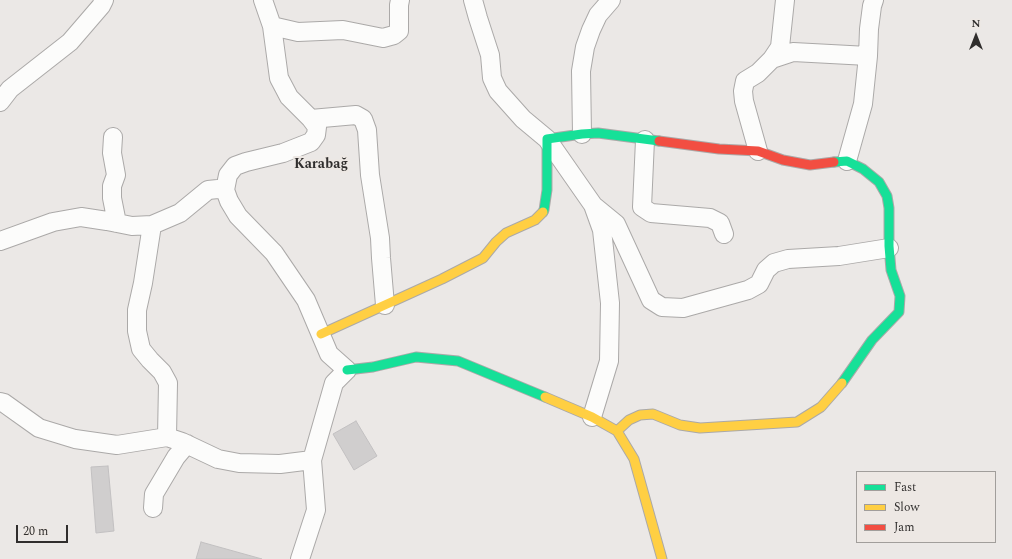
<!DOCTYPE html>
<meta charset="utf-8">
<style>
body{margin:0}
#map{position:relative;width:1012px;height:559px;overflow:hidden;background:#ebe8e6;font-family:Spectral,serif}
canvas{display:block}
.legend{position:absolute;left:856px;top:471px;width:140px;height:72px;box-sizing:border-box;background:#ede8e4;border:1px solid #a19e9b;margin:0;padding:5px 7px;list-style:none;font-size:12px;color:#302e2d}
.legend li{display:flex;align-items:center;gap:8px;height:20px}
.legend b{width:20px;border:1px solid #a19e9b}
.north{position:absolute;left:956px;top:16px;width:40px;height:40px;-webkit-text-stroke:3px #ede8e4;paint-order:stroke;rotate:0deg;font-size:11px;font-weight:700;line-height:16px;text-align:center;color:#302e2d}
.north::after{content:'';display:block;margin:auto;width:14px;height:18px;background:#302e2d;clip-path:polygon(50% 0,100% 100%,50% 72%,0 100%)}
.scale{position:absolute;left:16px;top:525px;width:52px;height:18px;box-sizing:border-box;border:2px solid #302e2d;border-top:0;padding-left:5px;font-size:12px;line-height:14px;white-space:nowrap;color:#302e2d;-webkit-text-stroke:3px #ede8e4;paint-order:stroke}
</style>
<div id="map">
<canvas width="1012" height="559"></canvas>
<ul class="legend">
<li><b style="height:5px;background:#16e098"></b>Fast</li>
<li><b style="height:5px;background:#ffcf43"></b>Slow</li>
<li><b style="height:5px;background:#f24e42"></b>Jam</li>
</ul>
<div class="north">N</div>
<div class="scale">20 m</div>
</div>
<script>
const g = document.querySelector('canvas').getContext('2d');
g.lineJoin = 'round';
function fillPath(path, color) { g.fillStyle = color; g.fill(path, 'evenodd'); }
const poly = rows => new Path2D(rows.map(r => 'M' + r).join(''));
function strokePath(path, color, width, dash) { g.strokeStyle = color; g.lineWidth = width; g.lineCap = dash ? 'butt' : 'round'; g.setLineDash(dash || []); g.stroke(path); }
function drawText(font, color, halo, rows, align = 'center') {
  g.font = font + ' Spectral,serif'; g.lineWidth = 4; g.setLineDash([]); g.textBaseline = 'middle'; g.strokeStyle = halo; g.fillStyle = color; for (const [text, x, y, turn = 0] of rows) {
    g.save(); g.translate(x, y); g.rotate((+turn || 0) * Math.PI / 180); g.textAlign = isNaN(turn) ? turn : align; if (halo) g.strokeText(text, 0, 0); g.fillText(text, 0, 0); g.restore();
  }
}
const building = poly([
 [356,421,377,456,354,470,333,434,356,421],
 [108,466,114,531,96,533,91,467,108,466],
 [201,542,262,559,196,559,201,542]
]);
fillPath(building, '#d0cece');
strokePath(building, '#c2c0c1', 1);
const street = poly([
 [263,0,272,26,279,78,289,97,311,119,317,127,316,135,311,142,283,153,246,162,235,166,228,175,225,190,229,201,238,216,274,253,306,300,329,354,347,370,334,383,312,460,316,510,300,559],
 [473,0,478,18,490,55,492,78,498,91,523,119,547,139,593,205,602,230,610,303,609,361,592,417],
 [272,26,298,32,343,30,383,38,394,35,399,31,399,5,400,0],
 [772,59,793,52,868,56],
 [0,102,10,89,70,42,101,6,104,0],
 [311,119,356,115,363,119,367,130,370,175,380,238,381,258,385,305],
 [582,134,581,71,585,47,591,30,598,15,611,0],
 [113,137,112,153,116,175,112,186,112,198,117,223],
 [645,140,642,207,651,213,710,218,720,223,724,234],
 [758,151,744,101,743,91,745,81,758,73,772,59,780,47,785,0],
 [847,161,863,104,868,56,869,29,872,6,874,0],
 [594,206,616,224,651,300,662,307,683,308,748,290,759,284,766,270,774,263,788,259,839,256,889,248],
 [152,225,143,283,137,310,137,331,141,349,150,360,162,372,168,383,167,437],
 [0,241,53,222,81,217,107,221,132,226,152,225,180,213,208,190,218,189,225,190],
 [0,402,4,403,39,428,75,439,117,445,167,437,182,442,218,459,239,463,280,464,312,460],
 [153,508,154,494,176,457,187,444]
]);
const fast = poly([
 [834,162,847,161,863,169,879,182,887,196,889,208,889,246,891,270,900,296,899,312,872,340,842,383],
 [543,212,544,210,547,190,547,139,582,134,598,133,659,141],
 [347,370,373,367,416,357,458,361,545,397]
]);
const slow = poly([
 [321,334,442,279,483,258,496,242,506,233,535,220,543,212],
 [545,397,592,417,617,431,634,459,662,559],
 [617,431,629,420,640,415,653,414,680,425,700,428,797,422,821,407,842,383]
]);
const jam = poly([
 [659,141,719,149,758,151,783,160,810,165,834,162]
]);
strokePath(street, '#aba9a8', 20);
strokePath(fast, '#aba9a8', 11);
strokePath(slow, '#aba9a8', 11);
strokePath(jam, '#aba9a8', 11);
strokePath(street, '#fcfcfb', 18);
strokePath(fast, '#16e098', 9);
strokePath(slow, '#ffcf43', 9);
strokePath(jam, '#f24e42', 9);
drawText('bold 14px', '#302e2d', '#ede8e4', [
 ["Karabağ",321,165]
]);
</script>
